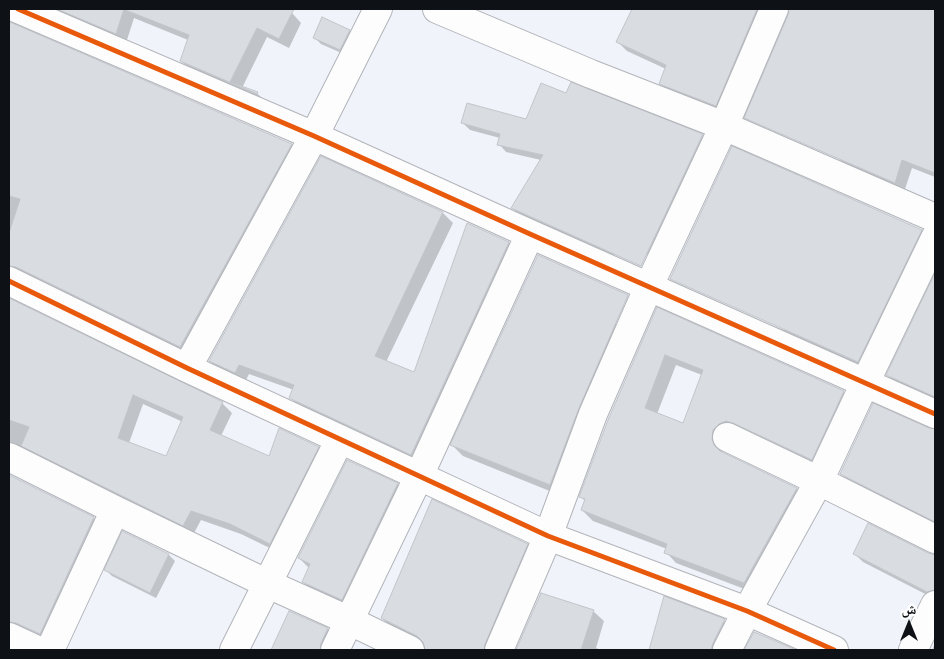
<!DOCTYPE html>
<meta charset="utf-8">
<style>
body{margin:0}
#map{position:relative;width:944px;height:659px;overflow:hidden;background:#f0f4fa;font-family:"Titillium Web","Noto Naskh Arabic",sans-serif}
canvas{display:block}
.frame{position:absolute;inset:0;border:10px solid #0e1217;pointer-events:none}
.north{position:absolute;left:884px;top:599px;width:50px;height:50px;-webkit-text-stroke:4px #fff;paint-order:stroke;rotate:0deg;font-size:14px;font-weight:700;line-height:20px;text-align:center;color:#0e1217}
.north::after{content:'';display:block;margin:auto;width:18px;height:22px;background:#0e1217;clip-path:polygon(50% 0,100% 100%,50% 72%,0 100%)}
</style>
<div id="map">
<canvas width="944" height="659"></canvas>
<div class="frame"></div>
<div class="north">ش</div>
</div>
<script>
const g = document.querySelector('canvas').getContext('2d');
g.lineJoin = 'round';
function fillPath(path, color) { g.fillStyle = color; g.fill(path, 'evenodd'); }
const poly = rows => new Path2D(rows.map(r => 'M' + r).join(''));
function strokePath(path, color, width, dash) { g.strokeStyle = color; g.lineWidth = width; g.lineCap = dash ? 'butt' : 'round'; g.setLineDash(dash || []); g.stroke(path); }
fillPath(poly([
 [9,9,13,13,12,22,13,25,291,145,301,154,191,356,9,279],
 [46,9,282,9,292,13,301,23,289,48,267,37,243,86,243,88,257,93,267,103,191,71,181,61,188,40,134,18,126,43],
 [633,9,678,9,687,12,688,9,695,9,729,21,733,9,771,9,725,114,670,93,661,84,666,69,627,51,618,42],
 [791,9,935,9,935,177,912,168,904,192,846,166,837,157,790,15],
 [349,31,355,37,346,55,321,44,314,37],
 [567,95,702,136,710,143,656,258,619,243,613,257,520,216,513,208,541,160,506,152,499,144,500,138,470,130,463,123,527,121],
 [443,213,453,223,386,362,415,374,509,243,518,253,421,464,301,408,291,398,294,390,249,374,245,382,220,371,210,361],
 [922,231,932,241,868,372,780,333,773,326,784,330,810,275],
 [935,276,935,401,897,384,888,375],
 [9,300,222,403,232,413,221,436,270,458,318,448,328,457,280,553,241,534,201,520,193,535,9,455],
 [143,404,183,422,167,457,129,443],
 [615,323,627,335,562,496,463,456,452,445],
 [646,336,843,392,854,402,822,470,724,441,722,450,723,454,797,489,807,500,755,593,676,563,666,552,667,549,593,521,582,510,586,502,581,497],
 [676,365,702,375,683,425,657,414],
 [929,430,935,430,935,525,850,483,841,474],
 [348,461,397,484,409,496,353,611,315,593,303,582,309,568,299,558],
 [9,476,94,518,104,528,50,643,9,635],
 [527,545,538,556,497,650,427,650,425,645,393,629,382,618],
 [854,553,928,554,935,556,935,599,863,562],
 [169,555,175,561,156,598,112,576,106,570],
 [541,594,593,611,604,621,596,648,601,650,517,650],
 [665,598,724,621,735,631,725,650,650,650],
 [290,612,327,629,338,640,333,650,273,650],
 [935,643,935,650,932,650]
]), '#0003');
const building = poly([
 [57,9,124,9,116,34,57,9],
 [125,9,294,9,279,39,257,28,230,82,258,92,257,94,180,61,189,35,125,10,125,9],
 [632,9,757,9,716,106,659,84,666,65,616,42,632,9],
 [789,9,935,9,935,173,902,160,895,183,744,118,788,15,789,9],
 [322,17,350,30,340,50,313,38,322,17],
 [10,22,292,144,180,347,16,267,9,266,9,233,20,199,9,196,9,27,10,22],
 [571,82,703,134,641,266,511,208,543,155,497,145,500,134,461,123,467,103,526,119,541,83,566,93,571,82],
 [732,146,922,230,858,362,670,279,732,146],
 [321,156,443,212,375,356,414,372,467,223,509,242,411,455,289,398,294,385,239,365,235,373,209,361,321,156],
 [538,255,628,295,579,408,550,485,450,445,538,255],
 [935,273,935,397,886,375,935,273],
 [9,298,223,402,210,430,269,456,279,428,319,447,270,544,230,524,191,511,183,526,21,446,29,427,9,420,9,298],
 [133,395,183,417,166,456,118,438,133,395],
 [657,307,844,391,812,460,733,423,726,421,719,424,713,430,712,439,714,445,720,451,797,488,744,583,664,553,667,544,581,510,585,499,579,497,608,420,657,307],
 [665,355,703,370,683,423,645,408,665,355],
 [873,403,929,428,935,429,935,522,840,474,873,403],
 [347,460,398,483,342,600,302,582,310,564,298,558,347,460],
 [9,475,94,517,40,634,16,623,9,622,9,475],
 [432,499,528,544,485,644,484,650,425,650,423,642,417,636,381,618,432,499],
 [868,523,928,553,935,555,935,590,927,592,853,554,868,523],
 [122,531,169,554,150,593,104,570,122,531],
 [541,593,594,610,581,650,516,650,541,593],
 [664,596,725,619,713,643,711,650,649,650,664,596],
 [289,611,328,628,321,643,320,650,271,650,289,611],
 [754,632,766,637,796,650,744,650,754,632]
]);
fillPath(building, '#d9dde2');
strokePath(building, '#c1c5ca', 1);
const minor = poly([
 [18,9,314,136,530,234,935,414],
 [437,9,591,74,724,126,935,218],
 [9,281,187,368,548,536,747,611,834,650],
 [187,368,314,136,378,9],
 [727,437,819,481,935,539],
 [9,457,115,510,268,584,350,621,410,650],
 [9,637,37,650],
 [50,650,115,510],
 [234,650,340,439],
 [335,650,419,476,530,234],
 [499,650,548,536,593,414,649,286,724,126,774,9],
 [727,650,747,611,819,481,865,383,935,238],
 [913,650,935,605]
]);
strokePath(minor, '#b1b5ba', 30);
strokePath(minor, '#fdfdfe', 28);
strokePath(poly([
 [18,9,314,136,530,234,935,414],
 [9,281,187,368,548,536,747,611,834,650]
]), '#e8590c', 5);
</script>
